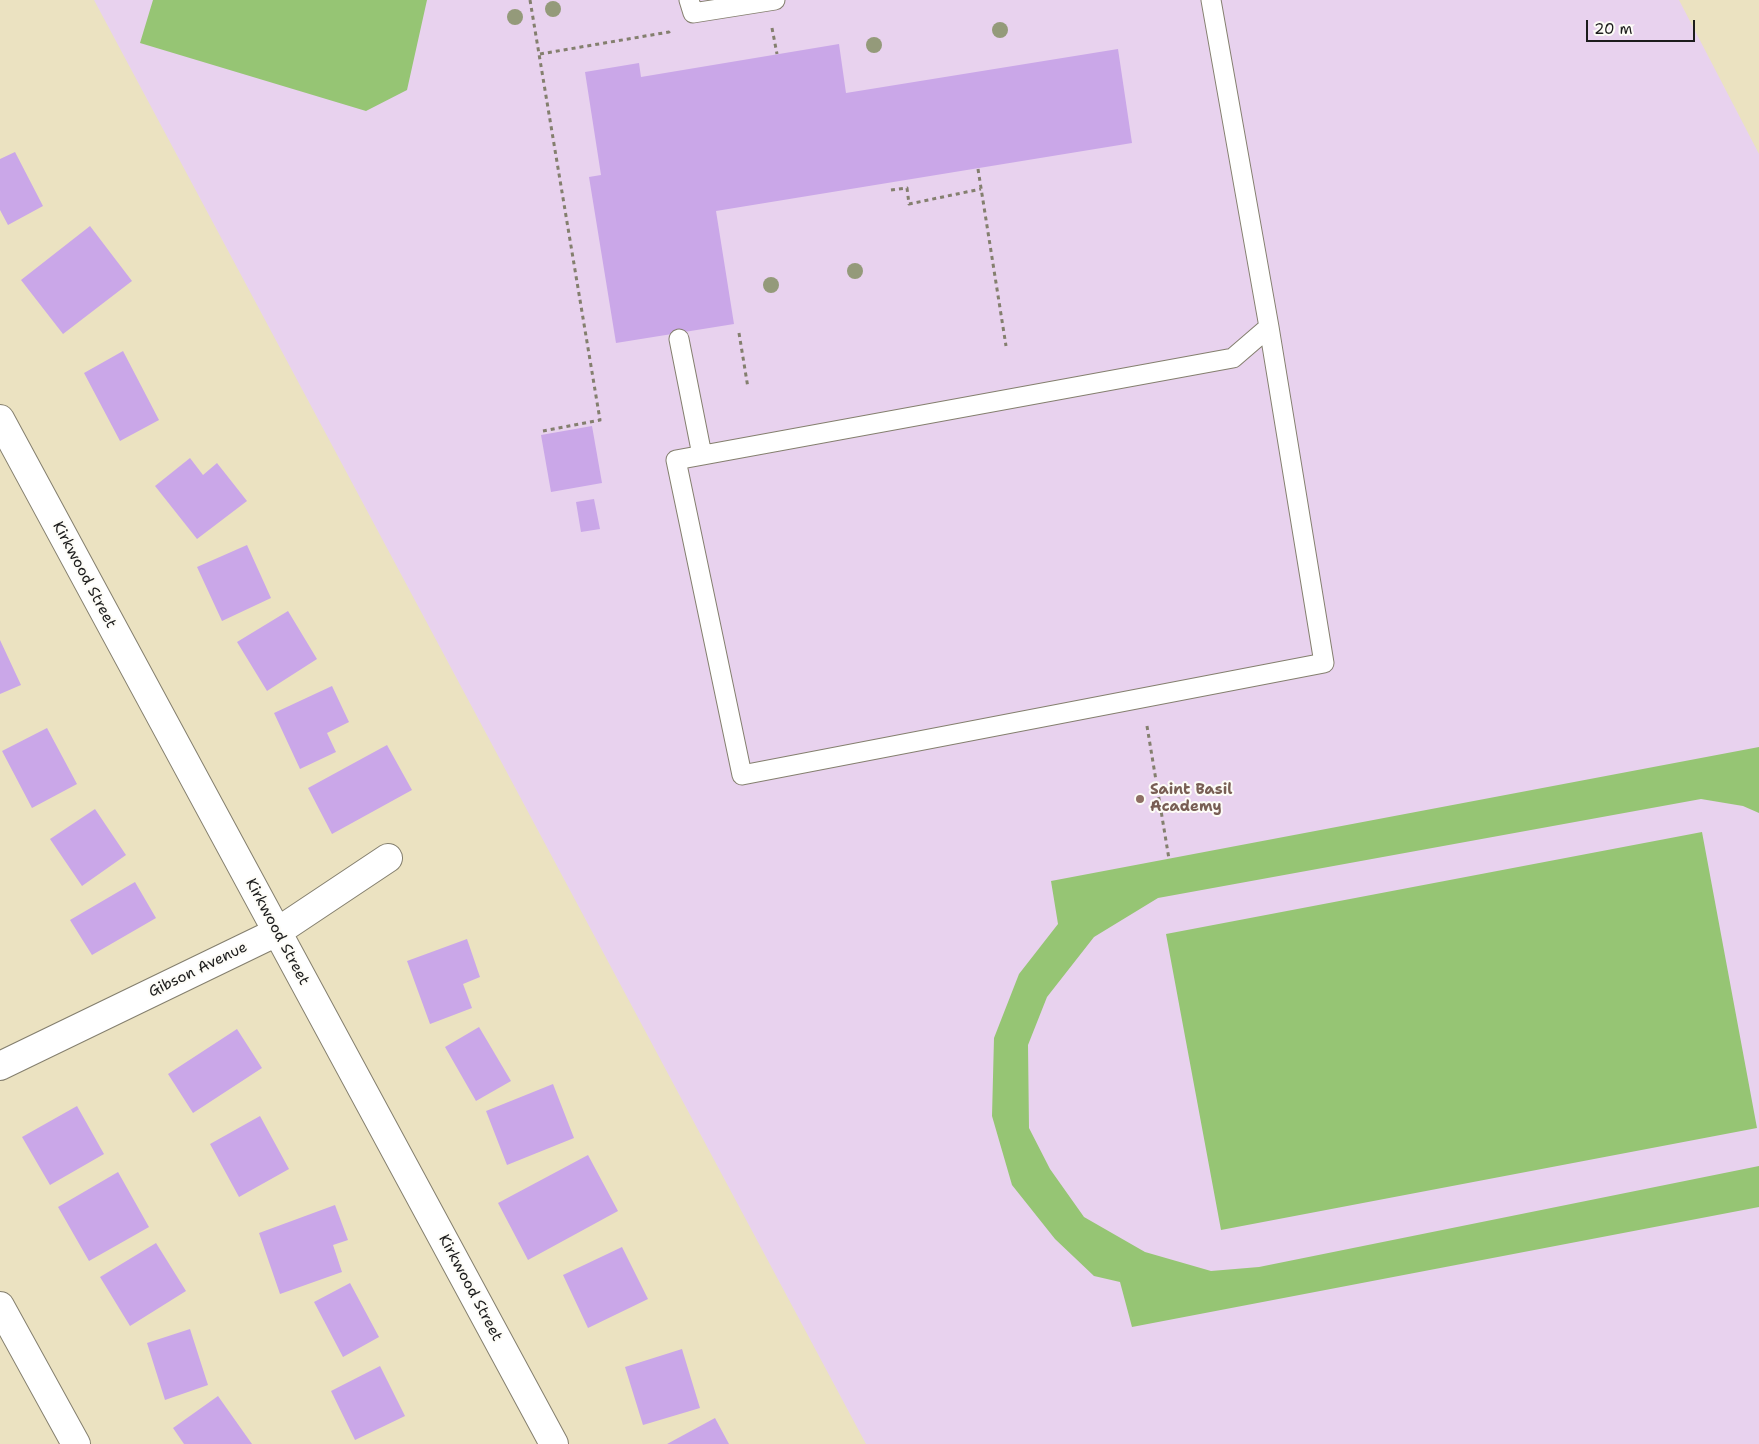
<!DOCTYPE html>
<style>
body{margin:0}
#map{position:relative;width:1759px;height:1444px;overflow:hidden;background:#ebe2c1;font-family:"Shantell Sans",sans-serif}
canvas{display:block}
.scale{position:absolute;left:1586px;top:20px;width:109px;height:22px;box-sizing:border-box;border:2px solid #1c1c1c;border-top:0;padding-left:6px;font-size:15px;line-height:18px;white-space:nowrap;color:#1c1c1c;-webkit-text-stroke:4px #fdfcf7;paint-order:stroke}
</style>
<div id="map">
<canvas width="1759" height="1444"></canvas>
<div class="scale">20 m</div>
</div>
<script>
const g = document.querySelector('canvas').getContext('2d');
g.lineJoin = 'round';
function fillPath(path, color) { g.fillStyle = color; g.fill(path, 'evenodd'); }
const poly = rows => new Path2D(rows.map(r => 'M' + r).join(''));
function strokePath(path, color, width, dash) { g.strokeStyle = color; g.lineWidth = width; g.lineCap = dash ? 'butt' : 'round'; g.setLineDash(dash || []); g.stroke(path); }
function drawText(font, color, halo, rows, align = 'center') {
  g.font = font + ' "Shantell Sans",sans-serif'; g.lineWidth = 4; g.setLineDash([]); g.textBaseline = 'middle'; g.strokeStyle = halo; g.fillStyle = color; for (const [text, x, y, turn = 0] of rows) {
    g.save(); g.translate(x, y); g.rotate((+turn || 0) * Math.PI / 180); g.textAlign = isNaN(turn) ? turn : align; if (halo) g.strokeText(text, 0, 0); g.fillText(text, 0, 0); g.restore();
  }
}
fillPath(poly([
 [94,0,1679,0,1759,154,1759,1444,866,1444]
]), '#e8d2ee');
fillPath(poly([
 [153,0,427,0,407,90,366,111,140,43],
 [1759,747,1759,813,1743,806,1701,799,1158,898,1094,937,1047,997,1028,1045,1029,1128,1050,1169,1084,1217,1145,1252,1211,1271,1259,1267,1759,1166,1759,1207,1132,1327,1120,1282,1094,1276,1055,1239,1012,1185,992,1116,994,1038,1019,974,1058,924,1051,881],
 [1702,832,1757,1128,1221,1230,1166,934]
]), '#96c574');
fillPath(poly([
 [839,44,846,93,1118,49,1132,143,716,211,734,324,616,343,589,177,601,175,585,72,639,63,641,77],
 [15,152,43,206,8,225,0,210,0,159],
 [90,226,132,281,63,334,21,280],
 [123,351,159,420,120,441,84,373],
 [592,426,602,483,551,492,541,435],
 [190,458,203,475,217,463,247,501,197,539,155,486],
 [594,499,600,529,581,532,576,502],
 [247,545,271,598,222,621,197,567],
 [288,611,317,659,267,691,237,642],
 [0,640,21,685,0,694],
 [332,686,349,722,327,733,336,752,300,769,274,713],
 [47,728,77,784,32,808,2,751],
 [387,745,412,790,332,834,308,788],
 [95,809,126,855,82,886,50,839],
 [135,882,156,918,92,955,70,920],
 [467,939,480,977,463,984,472,1008,430,1024,407,961],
 [479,1027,511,1081,476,1101,445,1047],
 [237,1029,262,1068,193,1113,168,1074],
 [553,1084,574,1138,507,1165,486,1111],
 [77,1106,104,1154,50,1185,22,1137],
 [260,1116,289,1169,239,1197,210,1144],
 [588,1155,618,1211,528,1260,498,1203],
 [118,1172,149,1227,89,1261,58,1207],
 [335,1205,348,1240,333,1245,342,1272,280,1294,259,1233],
 [156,1243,186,1291,130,1326,100,1277],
 [622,1247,648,1299,588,1328,563,1275],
 [350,1283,379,1337,343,1357,314,1302],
 [190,1329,208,1385,165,1400,147,1343],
 [682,1349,700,1408,643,1425,625,1367],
 [380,1366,405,1416,355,1440,331,1391],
 [218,1396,252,1444,184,1444,173,1428],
 [715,1418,729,1444,667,1444]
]), '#caa7e8');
const service = poly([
 [689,0,693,13,775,0],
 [1211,0,1269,327,1324,663,742,775,676,460,1233,358,1269,327],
 [679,339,702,455]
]);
const minor = poly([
 [0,419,554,1444],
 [0,1066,277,932,388,858],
 [0,1306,76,1444]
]);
strokePath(service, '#847f6e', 21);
strokePath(minor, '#847f6e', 30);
strokePath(poly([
 [530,0,600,420,543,431],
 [772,28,777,54],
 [540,54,669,32,671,30],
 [978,169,1006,346],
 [891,190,907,188,909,204,981,189],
 [739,333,748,388],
 [1147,726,1169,859]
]), '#847f6e', 3, [4, 4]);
strokePath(service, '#fff', 19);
strokePath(minor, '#fff', 28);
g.fillStyle = '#949a7a';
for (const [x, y] of [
 [553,9],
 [515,17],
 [1000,30],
 [874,45],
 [855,271],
 [771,285]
]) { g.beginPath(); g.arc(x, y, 8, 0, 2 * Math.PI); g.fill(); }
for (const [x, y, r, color] of [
 [1140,799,5,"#8d6e63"]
]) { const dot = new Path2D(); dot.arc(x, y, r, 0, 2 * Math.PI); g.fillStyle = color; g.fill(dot); strokePath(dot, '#fdfcf7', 2); }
drawText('15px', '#1c1c1c', '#fdfcf7', [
 ["Kirkwood Street",84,575,62],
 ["Kirkwood Street",277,932,62],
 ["Gibson Avenue",198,970,-26],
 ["Kirkwood Street",470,1288,62]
]);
drawText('bold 15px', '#785e54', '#fdfcf7', [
 ["Saint Basil",1150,790],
 ["Academy",1150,807]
], 'left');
</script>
